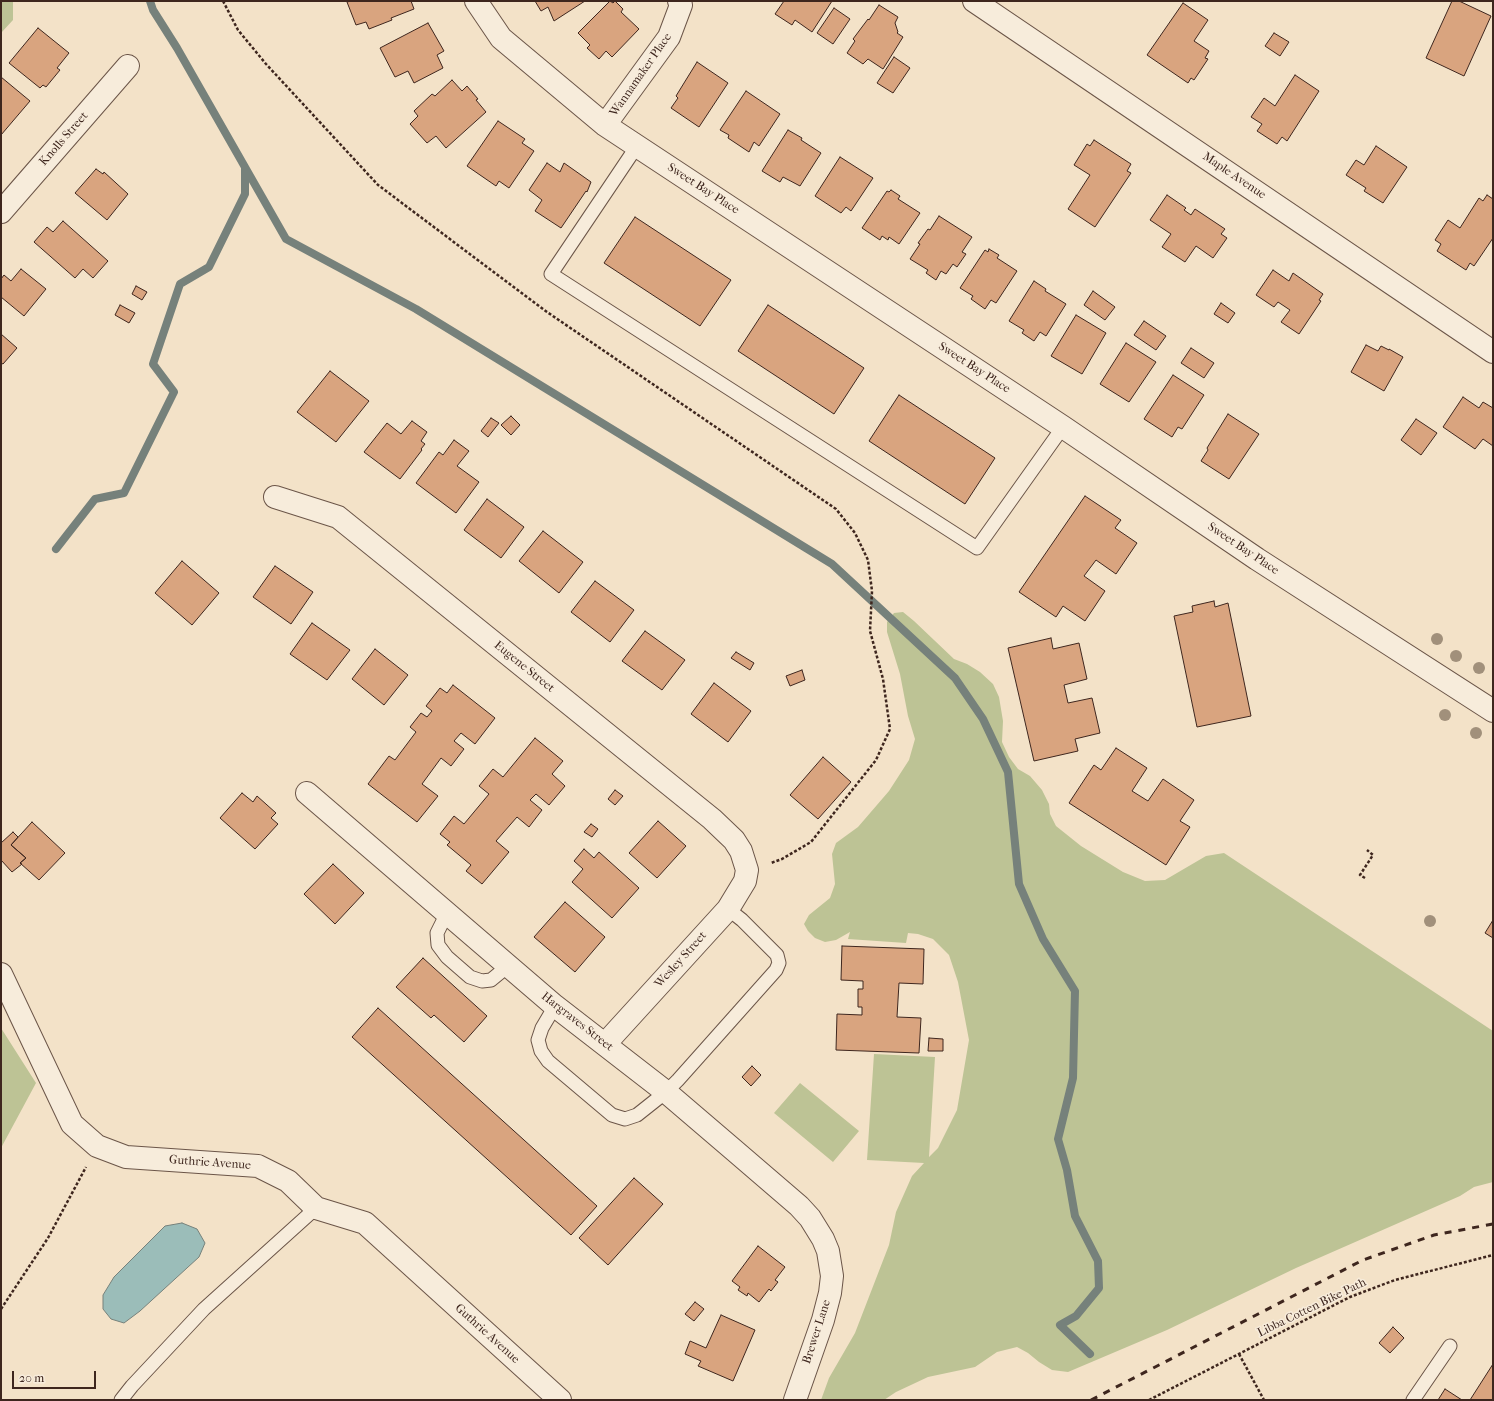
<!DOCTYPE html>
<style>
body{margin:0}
#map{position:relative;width:1494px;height:1401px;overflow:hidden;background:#f3e2c8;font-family:"IM FELL French Canon",serif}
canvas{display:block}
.frame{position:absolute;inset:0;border:2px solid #3e261e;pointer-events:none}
.scale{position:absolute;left:12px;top:1371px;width:84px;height:18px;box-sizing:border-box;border:2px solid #3e261e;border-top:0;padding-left:5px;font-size:12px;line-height:14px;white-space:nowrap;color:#3e261e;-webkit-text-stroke:3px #f7ecdb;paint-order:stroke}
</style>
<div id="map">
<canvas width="1494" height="1401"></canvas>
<div class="frame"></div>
<div class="scale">20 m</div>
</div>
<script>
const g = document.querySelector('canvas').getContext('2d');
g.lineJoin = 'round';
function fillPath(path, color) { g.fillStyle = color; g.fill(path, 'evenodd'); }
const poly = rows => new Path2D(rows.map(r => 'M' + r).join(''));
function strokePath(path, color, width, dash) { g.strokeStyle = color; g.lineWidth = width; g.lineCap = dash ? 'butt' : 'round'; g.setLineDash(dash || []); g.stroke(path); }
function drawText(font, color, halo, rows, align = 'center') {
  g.font = font + ' "IM FELL French Canon",serif'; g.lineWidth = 3; g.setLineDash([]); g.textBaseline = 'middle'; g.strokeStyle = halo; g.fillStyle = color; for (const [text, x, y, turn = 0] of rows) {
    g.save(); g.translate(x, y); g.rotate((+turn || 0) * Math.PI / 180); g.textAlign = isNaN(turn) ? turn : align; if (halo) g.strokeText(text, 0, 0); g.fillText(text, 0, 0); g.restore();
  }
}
fillPath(poly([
 [1,1,13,1,13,20,1,33],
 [903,612,914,621,954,659,967,664,980,672,993,684,999,697,1003,721,1002,742,1009,757,1018,769,1030,776,1042,790,1049,804,1050,814,1056,826,1081,846,1123,872,1145,881,1165,880,1206,856,1224,853,1493,1031,1493,1182,1474,1187,1460,1196,1296,1268,1167,1330,1068,1372,1052,1370,1039,1362,1028,1353,1017,1347,997,1352,975,1367,928,1377,896,1392,884,1400,821,1400,829,1378,855,1333,889,1245,896,1212,912,1176,924,1163,867,1160,874,1054,935,1057,929,1157,938,1148,957,1110,969,1040,958,982,949,955,933,939,918,934,908,933,906,943,848,939,850,932,836,940,825,942,815,938,808,931,804,924,809,915,830,898,835,884,832,854,836,843,858,827,889,791,909,760,915,739,908,716,900,674,887,632,887,622,894,613],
 [1,1028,36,1083,1,1148],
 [800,1083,859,1131,833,1162,774,1113]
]), '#bdc395');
const water = poly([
 [182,1223,197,1229,205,1243,199,1257,140,1311,124,1323,111,1319,103,1309,103,1295,114,1277,165,1226,182,1223]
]);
fillPath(water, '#9bbdb9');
strokePath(water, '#76817b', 1);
strokePath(poly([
 [150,1,153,10,177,48,286,239,416,309,832,564,955,678,983,719,1008,772,1019,884,1043,939,1075,991,1073,1078,1058,1139,1067,1170,1075,1216,1098,1261,1099,1288,1076,1316,1060,1325,1090,1354],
 [56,549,95,499,124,493,174,392,153,364,180,284,209,267,245,194,245,168]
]), '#76817b', 8);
const building = poly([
 [351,1,411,1,414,9,391,18,392,20,369,29,366,22,356,25,347,2,351,1],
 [535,1,585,1,554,21,548,7,541,11,535,1],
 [610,1,613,3,615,1,623,9,621,12,639,29,612,57,606,51,599,59,587,48,590,45,578,33,610,1],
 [784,1,832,1,812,32,795,20,792,25,775,14,784,1],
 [1452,1,1459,1,1491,16,1464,76,1426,58,1452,1],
 [1183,3,1208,20,1194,41,1209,51,1205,58,1208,59,1194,80,1191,78,1188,83,1147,55,1183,3],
 [879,5,898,17,895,23,898,32,897,33,903,37,883,69,868,59,863,64,847,53,855,41,853,39,868,19,869,20,879,5],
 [834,8,850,19,833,44,817,33,834,8],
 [428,23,444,51,437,55,443,68,414,83,408,71,395,77,380,48,428,23],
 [38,28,69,53,57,68,60,70,46,87,43,85,40,88,9,63,38,28],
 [1274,33,1289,42,1280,56,1265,46,1274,33],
 [894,57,910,68,893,93,877,83,894,57],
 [697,62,728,83,699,127,671,108,678,98,676,96,697,62],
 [1295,75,1319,91,1287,141,1282,137,1277,144,1257,131,1262,124,1251,117,1264,98,1275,106,1295,75],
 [1,77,30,101,1,135,1,77],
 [452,80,462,91,467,86,478,99,476,100,486,112,446,148,436,136,427,143,410,124,418,116,414,111,432,94,435,96,452,80],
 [746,91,780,114,759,146,754,142,749,152,728,138,729,135,720,130,746,91],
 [498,121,525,139,522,143,534,151,509,188,499,181,496,186,467,166,498,121],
 [788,130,802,138,801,140,821,153,800,186,783,177,780,182,762,171,788,130],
 [1094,140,1131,164,1127,171,1131,173,1095,227,1068,209,1090,175,1074,165,1087,144,1090,146,1094,140],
 [1376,146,1407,167,1383,203,1364,191,1366,188,1346,175,1356,160,1364,165,1376,146],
 [840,157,873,178,851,211,846,207,841,213,815,196,840,157],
 [547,163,560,172,564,163,591,182,587,192,586,191,561,228,535,211,542,200,529,190,547,163],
 [96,169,103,174,104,172,128,194,107,220,75,193,96,169],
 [891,190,900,196,898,199,920,213,899,244,889,237,888,240,882,236,880,240,862,228,887,191,889,192,891,190],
 [1167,195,1186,208,1184,210,1191,215,1195,209,1225,229,1221,234,1227,238,1213,258,1196,246,1185,262,1162,247,1171,234,1150,220,1167,195],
 [1487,195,1493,199,1493,238,1474,266,1470,263,1466,270,1437,251,1441,244,1435,240,1448,220,1460,228,1479,198,1483,201,1487,195],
 [939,216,972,237,962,252,966,254,957,267,953,264,946,274,941,271,936,280,926,273,928,270,910,259,920,244,918,243,928,229,930,230,939,216],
 [635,217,731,280,700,326,604,263,635,217],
 [63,221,108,261,93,278,83,269,75,278,34,242,47,227,53,232,63,221],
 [989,249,999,255,997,258,1017,271,996,303,991,300,985,309,971,299,973,296,960,288,985,250,988,252,989,249],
 [21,269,46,289,24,316,1,297,1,279,4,275,11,281,21,269],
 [1273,270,1289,281,1293,273,1323,294,1319,300,1321,301,1299,334,1281,322,1290,310,1278,302,1274,307,1256,295,1273,270],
 [1034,281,1046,289,1045,291,1066,304,1046,336,1040,332,1034,341,1022,333,1024,330,1009,321,1034,281],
 [136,286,147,292,142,300,132,294,136,286],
 [1093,291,1115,307,1105,320,1084,305,1093,291],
 [1221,303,1235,313,1228,323,1214,314,1221,303],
 [120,305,135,313,129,323,115,315,120,305],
 [768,305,864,368,834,414,738,351,768,305],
 [1076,315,1106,333,1082,374,1051,356,1076,315],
 [1144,321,1166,336,1156,350,1134,335,1144,321],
 [1,334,17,348,3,364,1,363,1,334],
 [1126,343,1156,362,1129,402,1100,384,1126,343],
 [1366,345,1378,351,1381,346,1389,350,1389,349,1403,357,1384,391,1351,372,1366,345],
 [1191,348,1214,363,1204,378,1181,363,1191,348],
 [330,371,369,401,336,442,297,412,330,371],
 [1173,375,1204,395,1182,429,1178,427,1172,437,1144,419,1173,375],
 [899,395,995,458,965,504,869,441,899,395],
 [1463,397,1479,408,1483,402,1493,408,1493,446,1483,439,1475,449,1443,427,1463,397],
 [1228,414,1259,434,1229,479,1201,461,1208,450,1207,448,1228,414],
 [511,416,520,425,511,435,501,425,511,416],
 [491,418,499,423,488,437,481,431,491,418],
 [1416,419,1437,433,1421,455,1401,440,1416,419],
 [412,421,427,432,421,441,425,444,421,449,422,450,400,479,364,452,387,423,401,434,412,421],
 [454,440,469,451,457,466,479,482,456,513,416,483,439,452,443,455,454,440],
 [1085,496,1121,520,1115,528,1137,543,1116,574,1096,560,1084,576,1105,591,1085,621,1063,606,1056,617,1019,592,1085,496],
 [487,499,524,527,501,558,464,530,487,499],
 [543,531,583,562,559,593,519,561,543,531],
 [182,561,219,593,192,625,155,593,182,561],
 [275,566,313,592,291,624,253,597,275,566],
 [595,581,634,610,610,642,571,612,595,581],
 [1214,601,1215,607,1228,603,1251,716,1197,727,1174,616,1193,612,1192,606,1214,601],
 [312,623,350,650,327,680,290,654,312,623],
 [645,631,685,660,662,690,622,661,645,631],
 [1051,638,1053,649,1079,643,1087,679,1064,685,1068,703,1092,698,1100,733,1075,739,1078,751,1034,761,1008,648,1051,638],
 [375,649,408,675,384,705,352,679,375,649],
 [736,652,754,663,750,670,731,658,736,652],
 [802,670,805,680,790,686,786,676,802,670],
 [714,683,751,711,728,742,691,714,714,683],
 [453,685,495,718,475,744,461,733,454,741,464,749,451,766,441,758,422,784,438,796,417,822,368,784,389,756,395,760,416,732,410,727,421,713,427,717,432,711,426,706,440,688,447,693,453,685],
 [535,738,563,761,552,774,565,786,549,805,536,794,530,800,542,810,529,827,517,817,496,841,509,852,482,884,466,871,471,865,447,845,450,842,440,834,454,816,464,824,489,794,479,786,493,769,503,777,535,738],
 [1116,748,1147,768,1132,791,1148,801,1163,779,1194,800,1180,821,1190,827,1166,865,1069,803,1094,765,1101,770,1116,748],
 [823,757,851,782,818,819,790,795,823,757],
 [615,790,623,796,615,805,608,799,615,790],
 [242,793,253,802,257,796,276,813,271,818,278,824,255,849,220,818,242,793],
 [658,821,686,846,657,878,629,853,658,821],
 [32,822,65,853,39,880,20,863,26,858,11,845,32,822],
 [591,824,598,829,592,837,584,832,591,824],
 [13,832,18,837,11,845,26,858,20,863,22,864,12,872,1,860,1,843,13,832],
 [584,849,594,858,599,852,639,888,612,918,572,882,583,869,574,861,584,849],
 [333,864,364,893,335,924,304,894,333,864],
 [565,902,605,937,575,972,534,937,565,902],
 [1493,920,1493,938,1485,933,1493,920],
 [842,946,924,949,923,984,899,983,897,1017,921,1018,919,1053,836,1050,837,1014,862,1015,862,1007,858,1007,858,989,863,989,863,981,841,980,842,946],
 [423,958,487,1016,464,1042,434,1015,431,1018,396,987,423,958],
 [378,1008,597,1206,571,1235,352,1037,378,1008],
 [929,1038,943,1039,943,1051,928,1051,929,1038],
 [752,1066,761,1075,751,1086,742,1077,752,1066],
 [634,1178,663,1204,608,1265,579,1238,634,1178],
 [758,1246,785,1267,775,1280,778,1282,771,1291,769,1289,759,1302,748,1293,747,1296,738,1290,740,1287,732,1281,758,1246],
 [695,1302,704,1309,694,1321,685,1314,695,1302],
 [721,1315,755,1330,733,1381,698,1366,701,1361,685,1354,690,1341,706,1348,721,1315],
 [1393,1327,1404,1338,1390,1353,1379,1343,1393,1327],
 [1493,1364,1493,1400,1470,1400,1493,1364],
 [1445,1389,1462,1400,1438,1400,1445,1389]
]);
fillPath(building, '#d9a47f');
strokePath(building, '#3e261e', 1);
const service = poly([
 [637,146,551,274,977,548,1063,427],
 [447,913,437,933,438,945,447,957,470,977,482,981,491,980,508,966],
 [555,1006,542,1028,538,1040,541,1051,548,1061,612,1115,625,1119,637,1115,666,1092,678,1080,776,970,779,963,777,955,742,920,728,909],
 [121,1400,132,1386,204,1309,316,1208],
 [1413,1400,1450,1346]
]);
const minor = poly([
 [476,1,501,38,605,125,1063,427,1257,559,1493,711],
 [974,1,1493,352],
 [605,125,669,37,681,5,679,1],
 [1,212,128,66],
 [275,497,338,517,712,819,734,840,741,851,747,870,745,881,728,909,605,1044],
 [307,793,555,1006,666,1092,735,1151,799,1206,810,1218,823,1239,828,1251,832,1276,830,1293,823,1320,795,1400],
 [1,974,72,1124,97,1146,126,1157,258,1166,288,1181,316,1208,365,1223,560,1400]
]);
strokePath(service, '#6b5548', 15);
strokePath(minor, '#6b5548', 24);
strokePath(poly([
 [223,1,238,30,266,64,378,185,547,312,836,509,855,533,868,560,872,591,870,631,883,679,890,729,876,760,811,842,782,859,771,863],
 [1365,878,1360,875,1373,855,1367,850],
 [1,1309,48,1238,86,1167],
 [1239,1354,1264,1400],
 [1149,1400,1350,1297,1395,1280,1493,1255]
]), '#3e261e', 2.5, [3, 2]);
strokePath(service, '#f7ecdb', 13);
strokePath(minor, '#f7ecdb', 22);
strokePath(poly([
 [1091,1400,1363,1260,1434,1235,1493,1224]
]), '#3e261e', 3, [7, 7]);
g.fillStyle = '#a1907b';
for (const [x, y] of [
 [1437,639],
 [1456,656],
 [1479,668],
 [1445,715],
 [1476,733],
 [1430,921]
]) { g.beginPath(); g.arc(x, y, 6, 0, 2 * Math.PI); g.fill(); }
drawText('12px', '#3e261e', '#f7ecdb', [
 ["Wannamaker Place",641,75,-55],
 ["Knolls Street",64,139,-49],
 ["Maple Avenue",1234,176,34],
 ["Sweet Bay Place",703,189,33],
 ["Sweet Bay Place",974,368,33],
 ["Sweet Bay Place",1243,549,34],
 ["Eugene Street",524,667,39],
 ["Wesley Street",681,960,-48],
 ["Hargraves Street",577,1022,38],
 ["Guthrie Avenue",210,1163,4],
 ["Libba Cotten Bike Path",1312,1308,-26],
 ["Brewer Lane",817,1332,-72],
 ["Guthrie Avenue",487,1334,42]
]);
</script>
